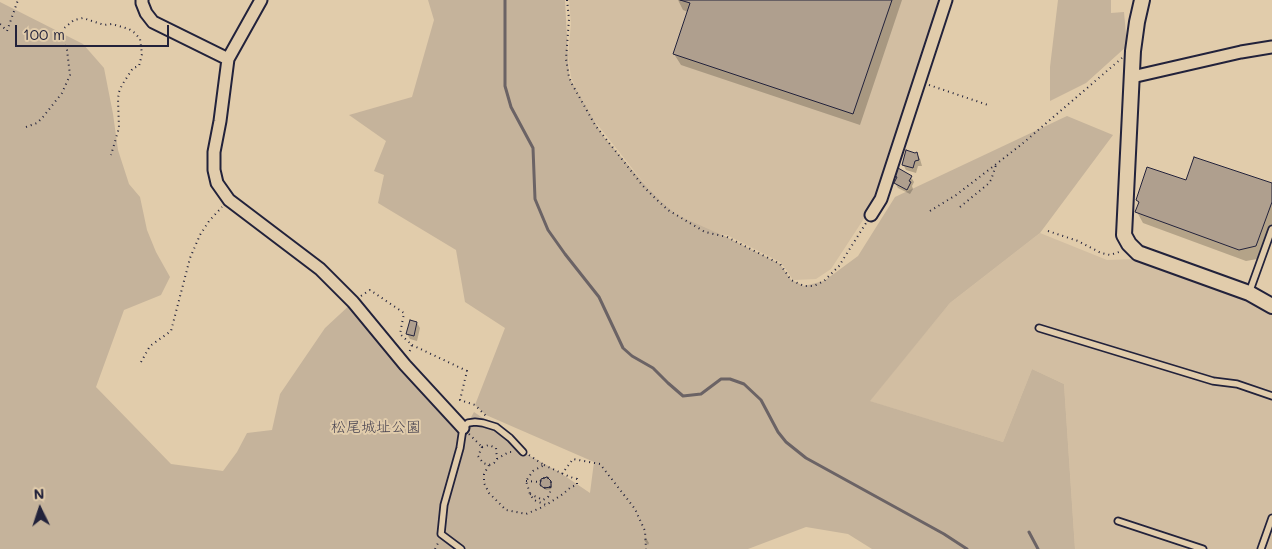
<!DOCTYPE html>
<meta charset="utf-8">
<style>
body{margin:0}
#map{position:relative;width:1272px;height:549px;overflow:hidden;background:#e1ccab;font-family:Mali,sans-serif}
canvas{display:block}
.north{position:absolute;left:15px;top:484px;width:50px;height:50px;-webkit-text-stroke:4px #e1ccab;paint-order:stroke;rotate:356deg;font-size:14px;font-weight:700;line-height:20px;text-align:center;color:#22223b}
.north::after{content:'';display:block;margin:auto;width:18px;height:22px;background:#22223b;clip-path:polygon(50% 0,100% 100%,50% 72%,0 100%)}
.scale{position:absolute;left:15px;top:25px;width:154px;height:22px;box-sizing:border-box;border:2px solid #22223b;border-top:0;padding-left:6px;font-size:15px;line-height:18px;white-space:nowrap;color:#22223b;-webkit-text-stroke:4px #e1ccab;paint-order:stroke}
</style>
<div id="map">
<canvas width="1272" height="549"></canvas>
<div class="north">N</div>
<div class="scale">100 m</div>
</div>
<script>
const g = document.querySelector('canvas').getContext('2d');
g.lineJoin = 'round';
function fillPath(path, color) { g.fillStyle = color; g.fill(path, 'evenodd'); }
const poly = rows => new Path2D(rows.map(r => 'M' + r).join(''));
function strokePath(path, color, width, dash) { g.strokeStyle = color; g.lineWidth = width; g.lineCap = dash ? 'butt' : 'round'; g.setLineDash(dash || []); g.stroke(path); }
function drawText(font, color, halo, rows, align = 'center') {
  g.font = font + ' Mali,"Klee One",sans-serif'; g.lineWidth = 4; g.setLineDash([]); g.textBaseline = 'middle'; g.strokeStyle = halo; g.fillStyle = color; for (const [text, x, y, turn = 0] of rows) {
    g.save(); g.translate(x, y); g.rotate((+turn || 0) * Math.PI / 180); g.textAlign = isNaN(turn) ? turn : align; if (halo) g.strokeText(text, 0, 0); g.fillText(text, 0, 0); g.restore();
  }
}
fillPath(poly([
 [569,0,942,0,878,197,831,269,816,279,793,280,785,268,780,262,727,235,716,234,677,215,662,202,647,187,593,119,576,89,571,77,568,56,571,24],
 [1040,233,1107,260,1134,259,1234,293,1272,314,1272,549,1075,549,1064,384,1032,369,1003,442,869,401,950,303]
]), '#d2bea2');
fillPath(poly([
 [428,0,565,0,569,77,603,136,647,187,662,202,677,215,724,236,780,264,791,280,804,286,824,281,858,256,895,197,1067,116,1113,135,1040,233,950,303,870,401,1003,442,1032,369,1064,384,1075,549,872,549,848,534,806,527,748,549,0,549,0,2,83,44,104,68,113,114,118,150,129,184,140,197,147,230,156,252,170,277,161,295,124,310,96,387,171,464,223,471,237,452,247,433,272,430,280,394,325,328,353,302,463,428,468,423,474,412,496,427,523,452,559,472,590,493,594,462,486,415,475,405,505,328,465,302,456,250,378,203,384,175,374,171,386,141,349,115,412,97,434,20],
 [1058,0,1111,0,1111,13,1124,12,1127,46,1086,83,1050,101,1050,67]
]), '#c5b39b');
fillPath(poly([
 [678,0,902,0,860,125,681,65,674,54,688,12,683,10],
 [917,154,920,159,922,166,918,166,916,173,906,170,903,164],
 [896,176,911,177,914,182,912,186,913,189,910,194,898,188,895,183,898,178],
 [1187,182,1272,185,1272,231,1263,258,1246,261,1143,223,1137,212,1139,204,1137,200],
 [417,323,420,328,417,341,410,339,407,334],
 [550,482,552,485,551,489,546,490,543,487],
 [646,538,649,543,648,545,644,540]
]), '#0003');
strokePath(poly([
 [505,0,505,86,511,107,533,148,535,199,548,230,565,254,599,297,623,348,632,356,653,368,668,383,683,396,701,394,721,379,730,379,744,384,761,400,778,432,786,442,806,458,944,534,967,549],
 [1029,532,1038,549]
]), '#6b6365', 3);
const building = poly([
 [680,0,892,0,853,114,673,54,690,3,680,0],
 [906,150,915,153,917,152,919,160,915,161,913,168,902,165,906,150],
 [1194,157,1272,183,1272,202,1256,246,1239,250,1135,212,1139,202,1136,200,1147,167,1186,180,1194,157],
 [898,168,912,176,909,181,911,182,907,190,894,183,897,177,895,176,898,168],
 [410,320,417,322,414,336,406,334,410,320],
 [547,477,551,481,551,487,544,488,540,485,541,479,547,477]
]);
fillPath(building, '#af9f8e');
strokePath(building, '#22223b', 1);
const service = poly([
 [1249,293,1272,229],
 [1039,328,1213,381,1237,384,1272,396],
 [1118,521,1203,549],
 [461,549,441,534,444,505,460,448,463,428,468,423,475,422,483,423,496,427,510,438,523,452],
 [1261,549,1272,518]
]);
const minor = poly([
 [142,0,142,3,146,13,153,22,228,59],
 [261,0,228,59,220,121,214,152,214,170,217,183,229,200,320,269,353,302,405,365,463,428],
 [1132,77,1241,52,1272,47],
 [871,215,881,199,946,0]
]);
const tertiary = poly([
 [1142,0,1137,22,1133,51,1124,235,1129,244,1138,253,1249,293,1272,306]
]);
strokePath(service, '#22223b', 9);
strokePath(minor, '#22223b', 15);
strokePath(tertiary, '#22223b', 18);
strokePath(poly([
 [567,0,569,19,566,59,569,77,572,84,595,125,643,186,656,199,668,210,705,232,727,237,780,264,791,280,804,286,814,286,824,281,839,266,866,223],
 [0,24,7,31,18,0],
 [929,85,988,105],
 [26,127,37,123,43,117,62,93,70,75,67,50,61,35,63,29,74,20,83,18,104,25,112,24,129,29,135,33,140,39,142,54,139,66,133,68,122,85,119,92,118,99,119,128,111,155],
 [960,207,988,184,991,180,996,165],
 [930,211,956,195,986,172,1022,144,1122,58],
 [1048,231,1078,241,1101,253,1110,255,1119,252],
 [361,296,370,290,404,313,400,334,412,345,409,353],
 [412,345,467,371,460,400,475,405,486,416],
 [141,362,150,346,171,331,190,258,200,235,209,221,222,207],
 [469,434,482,447],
 [482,447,478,456,483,463,489,465,484,474,484,483,489,493,506,510,526,514,545,506],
 [482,447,489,445,496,448,497,459,494,463,489,465],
 [529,455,544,465],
 [497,459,509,452,512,452],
 [544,465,570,477,577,479,577,485,571,487,563,494,546,505,534,500,530,494,526,481,533,471,544,465],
 [562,474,573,459,600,464,635,509,645,531,646,549],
 [526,481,541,482],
 [530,494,543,500,548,497,550,492,551,481,547,477,541,479,540,485,544,488,551,487],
 [435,549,439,541]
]), '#22223b', 2, [1, 4]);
strokePath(service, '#e1ccab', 5.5);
strokePath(minor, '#e1ccab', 11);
strokePath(tertiary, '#e1ccab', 14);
drawText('15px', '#433f4e', '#e1ccab', [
 ["松尾城址公園",376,427]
]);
</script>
